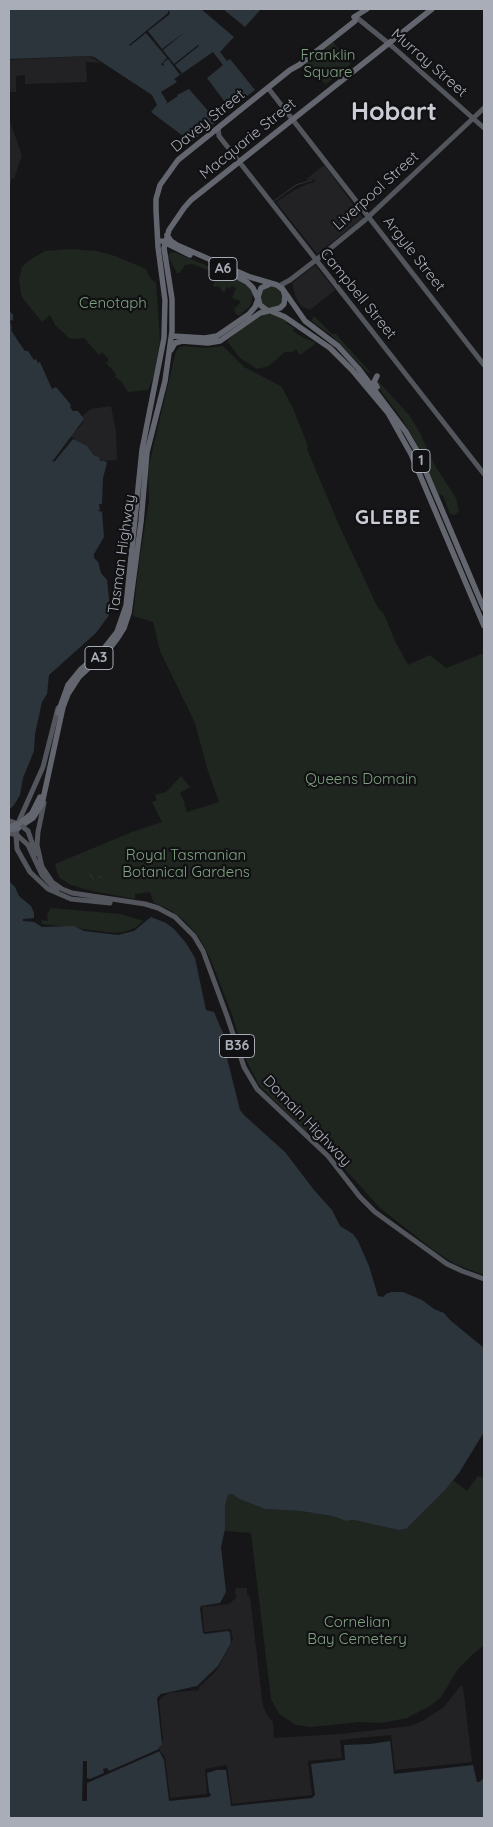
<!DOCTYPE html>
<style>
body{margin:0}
#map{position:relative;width:493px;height:1827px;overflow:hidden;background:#161618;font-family:Quicksand,sans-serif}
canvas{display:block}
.frame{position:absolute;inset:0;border:10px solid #a8adb8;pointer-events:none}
</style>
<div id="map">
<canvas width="493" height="1827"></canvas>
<div class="frame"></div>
</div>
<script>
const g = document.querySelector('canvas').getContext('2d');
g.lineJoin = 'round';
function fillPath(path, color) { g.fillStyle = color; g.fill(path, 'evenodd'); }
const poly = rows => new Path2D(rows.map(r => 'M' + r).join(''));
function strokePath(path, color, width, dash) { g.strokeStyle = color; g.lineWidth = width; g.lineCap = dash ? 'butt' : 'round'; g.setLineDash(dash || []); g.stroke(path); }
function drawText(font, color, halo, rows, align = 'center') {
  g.font = font + ' Quicksand,sans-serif'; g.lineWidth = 4.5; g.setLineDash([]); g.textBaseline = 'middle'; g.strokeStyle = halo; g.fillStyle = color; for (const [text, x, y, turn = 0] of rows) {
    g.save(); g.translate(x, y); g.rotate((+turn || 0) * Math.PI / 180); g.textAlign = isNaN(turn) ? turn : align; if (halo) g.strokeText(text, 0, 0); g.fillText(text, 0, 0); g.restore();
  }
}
fillPath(poly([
 [88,56,102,63,86,62,87,82,25,84,25,75,16,76,16,92,9,92,9,60],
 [9,119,22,155,14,179,12,178,9,186],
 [323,166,325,166,363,218,317,254,276,202,293,191,307,184,315,182,315,180,312,179,305,180],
 [315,265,335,290,310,310,301,306,296,298,292,283],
 [111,406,116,432,117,460,100,461,89,448,79,443,71,436,82,424,84,419,82,416,91,409],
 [237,1588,247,1588,247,1595,250,1597,263,1706,269,1718,273,1722,274,1738,340,1734,411,1726,424,1720,444,1707,461,1685,463,1687,472,1762,395,1770,391,1735,340,1740,342,1758,308,1761,312,1795,232,1804,227,1765,205,1769,207,1794,170,1798,165,1757,158,1749,163,1741,159,1702,161,1698,168,1693,199,1690,199,1687,217,1670,233,1640,231,1629,204,1632,202,1607,229,1604,236,1598,235,1590]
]), '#222225');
fillPath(poly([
 [332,41,351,64,326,84,300,66],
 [70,249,96,251,115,256,146,269,150,278,156,283,160,340,154,376,148,390,128,392,121,381,115,377,116,374,106,363,109,360,102,352,99,355,84,338,74,339,69,338,55,325,50,315,42,322,24,300,21,294,19,279,22,267,28,261,45,251],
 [174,252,244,281,251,289,253,295,250,306,239,316,235,313,234,307,236,308,241,301,232,298,236,288,231,286,230,289,227,287,224,293,219,287,213,286,218,274,192,264,185,265,180,273,177,273,168,256,170,253],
 [272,286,280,290,283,298,279,306,271,309,263,305,260,297,263,289],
 [270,313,276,315,287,321,286,323,294,328,293,331,300,336,316,343,300,355,296,349,292,352,285,352,269,366,257,369,240,358,227,341,255,317],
 [314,316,332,334,336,334,372,374,367,372,331,335,311,321],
 [184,346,205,348,223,346,244,367,281,386,292,406,308,446,307,449,339,525,378,608,384,614,395,641,408,665,430,655,446,668,484,653,484,1275,455,1264,436,1252,380,1208,341,1165,323,1138,309,1131,306,1132,259,1085,247,1062,231,1012,210,958,200,939,186,922,170,910,154,903,150,892,135,894,135,899,92,891,71,885,60,878,57,872,55,864,132,832,162,822,152,802,157,800,155,795,166,792,181,776,190,787,180,793,185,803,184,804,187,812,219,802,207,768,195,723,160,651,153,622,133,616,139,562,149,501,148,469,176,351,180,347],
 [377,380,410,416,420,433,434,464,456,498,459,511,455,515,450,514,443,496,438,494,414,439,402,419,377,386],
 [51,908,121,914,143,921,135,928,123,932,114,933,42,924,41,920,48,921,47,914],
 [478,1476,484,1478,484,1645,473,1654,458,1669,441,1697,430,1706,407,1718,382,1723,360,1722,311,1727,296,1725,279,1714,271,1699,251,1533,225,1531,224,1510,228,1495,232,1494,239,1499,265,1509,300,1511,332,1516,346,1521,354,1520,402,1530,406,1529,420,1515,453,1480,467,1491]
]), '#1e261f');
fillPath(poly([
 [9,9,201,9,234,37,220,52,227,61,230,59,255,90,230,109,207,78,223,65,213,52,174,79,177,82,161,92,167,102,166,104,178,96,177,95,189,89,217,121,191,142,151,112,157,105,152,95,94,57,89,56,9,59],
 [223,9,261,9,245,27],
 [9,310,13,315,13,320,10,321,12,328,11,330,20,344,25,351,28,351,34,360,36,359,38,363,40,362,52,389,56,387,67,400,71,405,70,407,73,411,78,411,84,419,52,462,55,461,73,439,87,446,95,456,99,457,100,461,105,461,107,463,103,478,102,504,99,504,100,510,97,510,102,512,104,537,94,554,94,558,98,562,101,573,107,580,110,608,109,615,96,633,49,675,47,694,42,702,35,734,34,751,23,778,20,795,14,805,9,810],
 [9,881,15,887,19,896,31,906,34,913,34,918,23,919,23,921,34,922,42,927,74,926,84,931,118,935,134,931,151,917,166,923,174,929,186,943,195,958,206,1010,214,1012,223,1033,225,1050,240,1110,244,1115,285,1152,314,1190,332,1210,340,1226,353,1234,358,1241,369,1266,378,1296,383,1297,386,1294,391,1292,403,1292,422,1300,434,1309,444,1313,450,1320,484,1348,484,1432,459,1473,445,1490,406,1529,399,1530,354,1520,346,1521,332,1516,300,1511,265,1509,239,1499,232,1494,228,1495,225,1506,225,1529,221,1547,226,1592,220,1603,201,1606,200,1608,203,1633,205,1634,228,1631,230,1633,231,1643,218,1666,197,1686,161,1694,157,1698,162,1744,158,1749,164,1760,169,1801,209,1797,211,1795,209,1792,207,1773,217,1770,226,1770,231,1806,312,1798,315,1795,311,1764,345,1760,344,1745,370,1744,390,1741,394,1774,473,1765,477,1782,479,1782,484,1778,484,1818,9,1818]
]), '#2c353c');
fillPath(poly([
 [168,9,170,14,148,31,162,49,186,31,163,50,174,64,198,45,199,46,175,65,182,73,180,75,168,59,163,63,164,65,163,66,161,64,167,58,146,33,130,46,129,45,168,13],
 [159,1749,160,1751,87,1783,87,1801,82,1801,83,1761,87,1761,87,1778,90,1779,104,1773,103,1769,107,1768,109,1771]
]), '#161618');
strokePath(poly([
 [274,201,296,185,312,180],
 [90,874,93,879],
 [99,877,102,877]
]), '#2c353c', 1);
strokePath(poly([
 [356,17,393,47,484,128],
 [268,88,484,365],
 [218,128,219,136,484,474],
 [279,286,290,280,316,260,365,220,484,108],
 [58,708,43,767,18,823,16,835,17,849,30,872,48,889,71,899,110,903],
 [44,803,38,832,37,845,42,867,52,882,62,889,72,893,145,904,158,908,175,917,194,936,203,951,227,1016,244,1067,257,1089,328,1156,360,1197,375,1212,447,1264,462,1271,484,1279],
 [28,831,36,854],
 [17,835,28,845,42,875,57,891]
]), '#53555c', 5);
strokePath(poly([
 [354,17,367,9],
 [167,235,171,241,177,245,250,277,277,285,283,290,285,296,284,304,280,308,260,313,220,341,208,343,182,341,175,343,171,350],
 [162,241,190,255],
 [223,269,247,282,253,288,258,299],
 [282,288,305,321,338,346,358,368,406,432,417,451,484,609],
 [268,311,260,305,258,297,261,288,270,284],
 [271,311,285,317,330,348,352,370,388,413,411,454,484,626],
 [172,336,205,338,217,336,249,314,255,307,258,299],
 [377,387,374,382,377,376],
 [102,651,117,632,126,606,142,450,164,338,165,300,158,247,156,210,156,199,160,185,178,160,290,70,299,65,355,21,356,17],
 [58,713,68,685,81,669,95,657],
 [20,823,32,813,40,797],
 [18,828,33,818,42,804,63,707,68,694,79,677,110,648,117,639,124,628,129,613,141,522,147,452,165,381,172,331,172,299,164,248,169,230,184,208,191,200,432,9]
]), '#63666e', 5.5);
strokePath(poly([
 [10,821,19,824,28,831],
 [9,833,17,835]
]), '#53555c', 5);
strokePath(poly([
 [12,826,20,823],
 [9,830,18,828]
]), '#63666e', 5.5);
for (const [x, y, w] of [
 [223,269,28],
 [421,461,18],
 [99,658,28],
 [237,1046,35]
]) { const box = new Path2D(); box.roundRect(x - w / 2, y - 11.5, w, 23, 4); g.fillStyle = '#111113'; g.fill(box); strokePath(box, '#a8adb8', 1); }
drawText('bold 14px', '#a8adb8', null, [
 ["A6",223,269],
 ["1",421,461],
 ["A3",99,658],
 ["B36",237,1046]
]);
drawText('15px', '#7fa381', '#111113', [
 ["Franklin",328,55],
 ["Square",328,72],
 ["Cenotaph",113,303],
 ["Queens Domain",361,779],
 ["Royal Tasmanian",186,855],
 ["Botanical Gardens",186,872],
 ["Cornelian",357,1622],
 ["Bay Cemetery",357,1639]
]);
drawText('15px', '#a8adb8', '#111113', [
 ["Murray Street",429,63,41],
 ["Davey Street",208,121,-39],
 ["Macquarie Street",248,139,-39],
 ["Liverpool Street",376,191,-42],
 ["Argyle Street",414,254,52],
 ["Campbell Street",358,294,51],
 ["Tasman Highway",122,554,-82],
 ["Domain Highway",307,1121,46]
]);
g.letterSpacing = '1px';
drawText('bold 20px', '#c9ccd4', '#111113', [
 ["GLEBE",388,518]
]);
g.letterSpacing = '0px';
drawText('bold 25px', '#c9ccd4', '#111113', [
 ["Hobart",394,112]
]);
</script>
